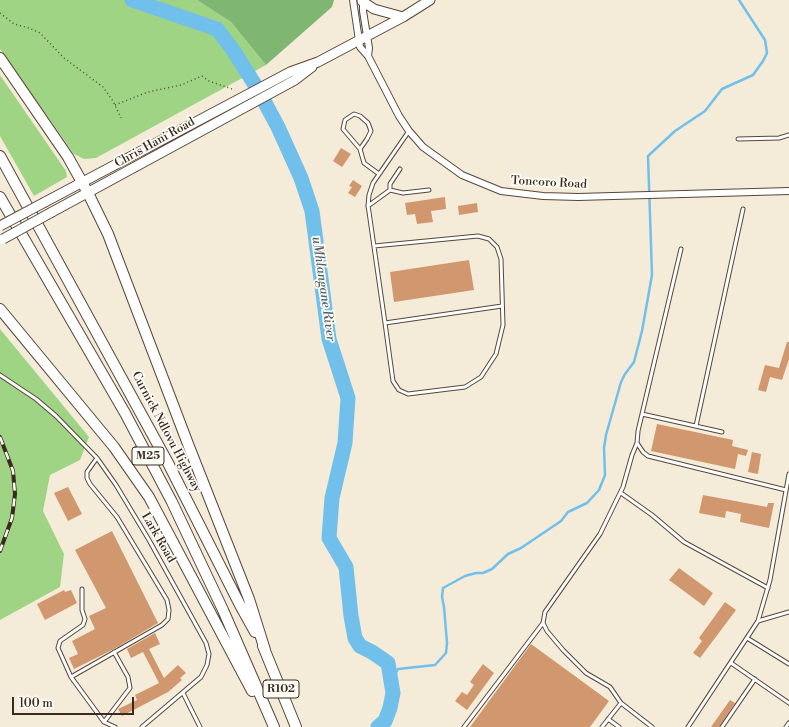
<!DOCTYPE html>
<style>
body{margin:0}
#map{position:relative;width:789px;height:727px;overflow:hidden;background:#f4ecd8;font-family:"Libre Bodoni",serif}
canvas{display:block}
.scale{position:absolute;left:12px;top:697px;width:122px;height:18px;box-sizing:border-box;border:2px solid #3b2a1e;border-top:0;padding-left:5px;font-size:12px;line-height:14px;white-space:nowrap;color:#3b2a1e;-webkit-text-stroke:3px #fdfcf7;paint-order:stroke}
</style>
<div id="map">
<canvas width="789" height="727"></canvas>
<div class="scale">100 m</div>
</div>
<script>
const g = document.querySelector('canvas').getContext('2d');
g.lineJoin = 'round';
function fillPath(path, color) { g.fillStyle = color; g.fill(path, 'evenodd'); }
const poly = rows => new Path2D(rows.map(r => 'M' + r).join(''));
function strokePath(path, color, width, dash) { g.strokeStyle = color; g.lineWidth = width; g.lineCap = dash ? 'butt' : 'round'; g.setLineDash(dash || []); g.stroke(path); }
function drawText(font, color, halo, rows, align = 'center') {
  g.font = font + ' "Libre Bodoni",serif'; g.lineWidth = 3.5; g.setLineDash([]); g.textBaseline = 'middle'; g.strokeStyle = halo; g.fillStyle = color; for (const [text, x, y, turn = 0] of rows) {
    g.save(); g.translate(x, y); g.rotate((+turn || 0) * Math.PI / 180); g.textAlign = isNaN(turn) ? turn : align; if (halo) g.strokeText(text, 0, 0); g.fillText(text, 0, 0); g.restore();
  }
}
fillPath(poly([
 [0,0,197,0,231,22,266,65,96,158,84,159,74,154,0,49],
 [0,75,66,171,67,177,34,196,0,136],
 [0,329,89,437,80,460,50,475,43,511,64,554,60,587,0,620]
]), '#9fd485');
fillPath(poly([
 [197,0,334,0,332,7,266,65,231,22]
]), '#7fb672');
strokePath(poly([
 [391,683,398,669,435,665,446,653,447,643,444,607,442,597,443,588,465,576,476,573,483,573,492,569,508,554,521,548,561,521,568,512,587,503,599,490,605,475,604,448,606,435,621,382,625,374,634,362,642,331,652,275,648,156,675,131,705,111,722,89,753,75,763,61,767,53,765,40,739,0]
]), '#71c0eb', 2.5);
strokePath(poly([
 [132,0,217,29,233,50,257,88,278,127,301,178,312,211,329,339,348,398,345,443,332,498,329,538,346,567,351,616,355,638,360,646,372,652,388,663,393,693,390,708,385,721,378,727]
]), '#71c0eb', 15);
fillPath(poly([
 [341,148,351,154,342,167,333,161],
 [353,180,362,186,355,197,348,193,352,187,349,186],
 [445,197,446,209,431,211,433,222,417,224,415,214,407,215,405,203],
 [477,203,478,212,459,215,458,206],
 [469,260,474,290,394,302,390,272],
 [787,342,789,342,789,359,782,380,770,377,766,392,758,390,765,365,779,368],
 [657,424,733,440,732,446,748,450,746,456,738,454,735,469,651,451],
 [752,452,761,454,758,474,748,472],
 [68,487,82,514,68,521,54,493],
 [703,495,767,507,768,503,774,503,769,528,740,522,741,514,726,511,725,518,699,513],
 [112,531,158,623,116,648,74,669,69,658,78,654,72,641,95,629,89,616,106,608,75,550],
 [679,568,713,593,704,606,669,580],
 [64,590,65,592,71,590,77,603,45,620,37,604],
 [725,602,736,610,700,658,693,653,702,641,699,638],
 [155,633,160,644,149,649,164,678,178,665,186,673,180,678,182,680,168,692,122,716,118,709,137,700,135,695,159,683,143,652,131,658,127,649],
 [531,644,609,701,590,727,470,727],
 [483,664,494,673,467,710,455,701,462,692,467,695,474,685,470,682],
 [730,700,735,703,719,727,711,727]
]), '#d1976e');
const service = poly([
 [738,139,779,138,789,135],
 [360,149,367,139,371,131,368,123,360,116,354,114,345,120,343,129,360,149,364,163,379,174],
 [390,190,390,184,400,169],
 [368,206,390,190,403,193,429,190],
 [374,246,478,236,489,239,497,247,501,259,503,325,496,354,481,377,465,387,408,394,399,390,393,381,385,323,369,212,368,206,369,195,373,183,409,131],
 [681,249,638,431,637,443,643,452,648,456,786,490],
 [385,323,502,306],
 [0,375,36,399,56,416,97,458,116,485,149,540,206,643,209,654,207,665,201,677,142,727],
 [642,414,722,432],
 [696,426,743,209],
 [637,443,632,455,623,487,600,534,545,612,543,623,547,631,563,650,586,673,610,687,621,703,652,727],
 [621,493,652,515,684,542,768,588],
 [82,589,82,610,85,619,83,625,60,641,58,648,71,677,162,625,168,619,169,610,167,600,117,517,90,484,87,478,87,472,97,458],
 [758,621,789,612],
 [747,638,789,664],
 [731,663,789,703],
 [71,677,104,722,130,688,128,677,114,652],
 [183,693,200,727],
 [608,719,619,727],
 [104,722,115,727],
 [464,727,543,623],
 [602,727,621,703],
 [688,727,758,621,770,580,789,474],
 [722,727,755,679],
 [786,727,789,723]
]);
const minor = poly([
 [353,0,360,47,368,56,399,116,409,131,423,147,462,175,501,191,543,196,578,197,789,191],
 [363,0,363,11,369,48,368,56]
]);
const secondary = poly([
 [362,1,374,9,403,17],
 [45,202,290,72,318,62,403,17,430,0],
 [52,212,295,80,312,67]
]);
const primary = poly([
 [0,58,68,157,88,193,108,234,188,444,249,599,265,650],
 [0,156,168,463,240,605,255,632],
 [0,197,125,413,172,502,223,610,274,727],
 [0,309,114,447,149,497,252,691],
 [263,646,296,727]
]);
strokePath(service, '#57473a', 5);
strokePath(minor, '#57473a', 8);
strokePath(secondary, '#57473a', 11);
strokePath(primary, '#57473a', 12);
strokePath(poly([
 [0,13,14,24,29,28,40,33,64,58,103,87,113,101,121,118],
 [115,105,148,92,181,85,202,76,209,81,235,90]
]), '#57473a', 1.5, [1, 3]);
strokePath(service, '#fff', 3);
strokePath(minor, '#fff', 6);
strokePath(secondary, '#fff', 9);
strokePath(primary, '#fff', 10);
const rail = poly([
 [0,437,13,471,15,494,12,518,0,551]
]);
strokePath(rail, '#3b2a1e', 4);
strokePath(rail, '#fdfcf7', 2.5, [8]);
const secondaryBridge = poly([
 [0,226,45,202],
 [3,239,52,212]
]);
strokePath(secondaryBridge, '#57473a', 11, []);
strokePath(secondaryBridge, '#fff', 9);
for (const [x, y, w] of [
 [148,456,32],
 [281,689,36]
]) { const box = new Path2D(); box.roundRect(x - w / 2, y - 9, w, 18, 3); g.fillStyle = '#fdfcf7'; g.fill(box); strokePath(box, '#3b2a1e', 1); }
drawText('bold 11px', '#3b2a1e', null, [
 ["M25",148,456],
 ["R102",281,689]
]);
drawText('12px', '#3b2a1e', '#fdfcf7', [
 ["Chris Hani Road",155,143,-29],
 ["Toncoro Road",549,183,3],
 ["Curnick Ndlovu Highway",166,432,62],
 ["Lark Road",158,538,60]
]);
drawText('italic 13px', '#4e5e66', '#fdfcf7', [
 ["uMhlangane River",323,289,82]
]);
</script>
